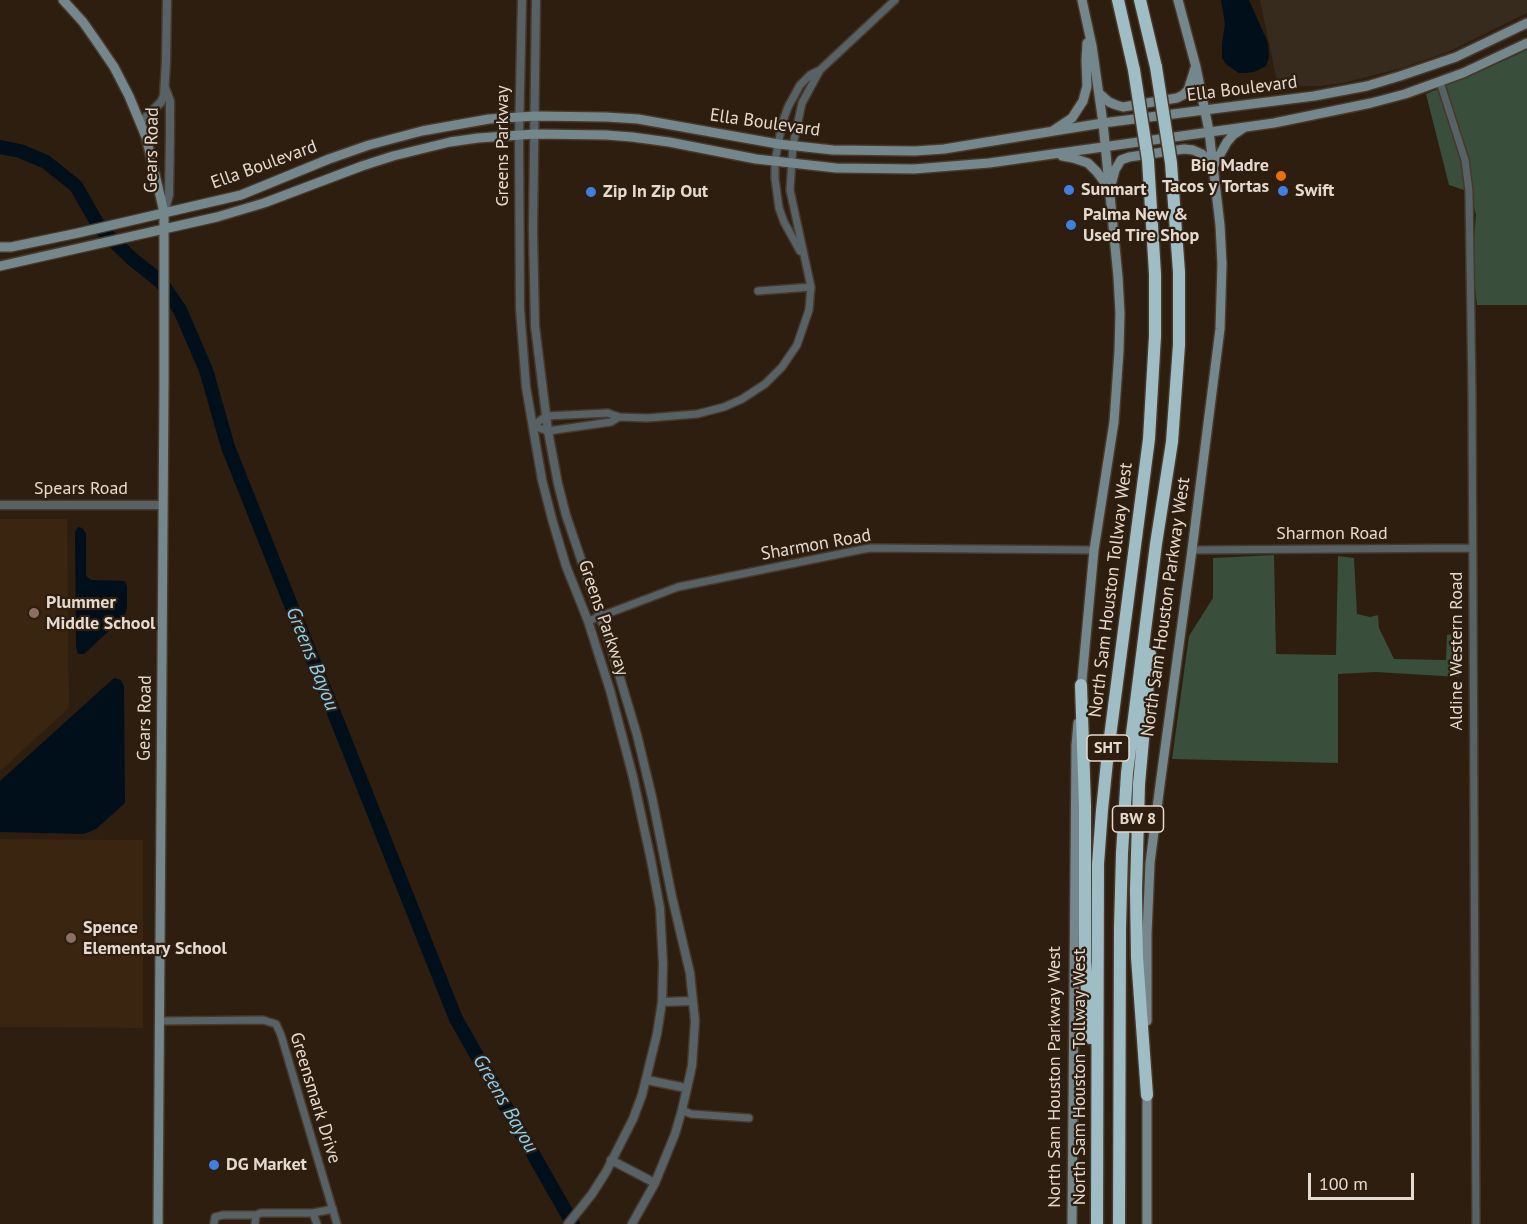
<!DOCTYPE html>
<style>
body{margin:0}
#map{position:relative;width:1527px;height:1224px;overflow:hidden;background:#2e1e0f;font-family:"PT Sans",sans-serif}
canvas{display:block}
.scale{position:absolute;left:1308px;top:1173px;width:106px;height:27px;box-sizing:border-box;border:3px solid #e5dad0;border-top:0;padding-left:8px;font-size:18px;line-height:21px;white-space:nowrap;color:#e5dad0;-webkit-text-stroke:4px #2e1e0f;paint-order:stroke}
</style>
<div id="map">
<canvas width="1527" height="1224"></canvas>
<div class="scale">100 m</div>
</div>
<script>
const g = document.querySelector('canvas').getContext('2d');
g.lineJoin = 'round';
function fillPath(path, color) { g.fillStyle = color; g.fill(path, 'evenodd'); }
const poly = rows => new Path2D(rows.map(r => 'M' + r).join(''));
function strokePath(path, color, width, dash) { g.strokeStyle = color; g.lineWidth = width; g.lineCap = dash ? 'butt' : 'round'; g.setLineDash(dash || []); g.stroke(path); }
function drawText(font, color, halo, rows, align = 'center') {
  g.font = font + ' "PT Sans",sans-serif'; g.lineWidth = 4.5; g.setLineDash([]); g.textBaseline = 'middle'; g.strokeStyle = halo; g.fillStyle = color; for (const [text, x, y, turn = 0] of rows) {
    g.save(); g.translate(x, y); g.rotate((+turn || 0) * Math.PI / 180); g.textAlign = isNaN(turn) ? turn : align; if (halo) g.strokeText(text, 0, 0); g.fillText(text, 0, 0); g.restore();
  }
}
fillPath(poly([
 [1260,0,1527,0,1527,13,1448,52,1402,68,1343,83,1319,86,1278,86]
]), '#362b1c');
fillPath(poly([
 [0,519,67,519,69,708,0,771],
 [0,839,143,840,143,1028,0,1027]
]), '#3a2510');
fillPath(poly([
 [1527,50,1527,305,1477,305,1472,262,1476,215,1470,192,1449,185,1426,94,1490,67],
 [1274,555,1276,654,1336,655,1338,556,1354,558,1357,614,1370,617,1378,615,1379,628,1394,659,1446,660,1447,635,1461,632,1459,677,1376,672,1338,674,1338,763,1172,759,1189,636,1213,598,1213,558]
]), '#394e3b');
fillPath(poly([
 [1221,0,1249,0,1268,43,1269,58,1266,66,1254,72,1245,73,1239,73,1227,65,1222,58,1222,44,1225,24],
 [78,527,82,528,86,533,86,576,91,580,125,581,127,587,127,608,124,617,84,654,78,654,76,647,75,532],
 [114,678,121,680,124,686,125,803,96,829,84,834,0,832,0,781]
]), '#000f19');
strokePath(poly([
 [0,147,20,151,46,162,76,186,100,228,131,258,161,282,180,310,206,370,228,447,456,1019,573,1224]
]), '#000f19', 14);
const minor = poly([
 [1440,82,1465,160,1469,191,1472,395,1476,1224],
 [800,251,784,222,779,208,775,179,775,161,782,124,788,107,800,85,810,75,818,71],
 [758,291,811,287],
 [533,426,546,416,608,413,619,417,647,418,697,414,724,407,742,399,765,384,782,367,797,345,809,310,811,287,790,190,793,145,802,103,820,70,895,0],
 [533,426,548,431,611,422,619,417],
 [1192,550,1472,548],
 [588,621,678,587,859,550,871,548,1094,550],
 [159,1021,263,1020,276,1024,281,1035,337,1224],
 [682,1110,691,1114,749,1118],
 [214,1224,215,1217,223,1215,256,1215],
 [255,1224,256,1215,261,1213,313,1213],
 [317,1224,313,1213,333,1209]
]);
const tertiary = poly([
 [522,0,519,135,520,309,526,387,542,480,552,519,566,566,588,621,610,690,633,777,651,860,660,908,663,964,662,1002,657,1034,642,1095,633,1119,606,1172,592,1194,568,1224],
 [536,0,533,230,535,326,548,431,558,484,566,515,612,651,637,735,652,797,672,897,690,973,695,1021,692,1066,682,1110,675,1134,655,1183,632,1224],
 [140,123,161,102,164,96,166,62,167,0],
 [164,212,169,195,170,135,170,101,165,88],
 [0,505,163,505],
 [662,1002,693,1001],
 [647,1080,686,1088],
 [611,1160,655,1183]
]);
const secondary = poly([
 [63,0,83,22,97,42,114,67,129,96,146,137,164,212,164,386,158,1224],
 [1099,93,1109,102,1116,105,1123,107,1177,98,1183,95,1188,90,1195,68],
 [1054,130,1072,118,1083,101,1087,86,1086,61,1087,43],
 [1062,156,1073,158,1088,163,1097,172,1108,187],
 [1213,167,1227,142,1233,135,1245,127],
 [1111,185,1115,170,1121,160,1129,157,1184,149,1193,150,1202,154,1213,167],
 [0,247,11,247,78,233,241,195,329,159,369,145,422,131,489,119,535,116,606,117,638,119,778,144,833,150,915,151,944,149,1103,123,1314,96,1367,86,1400,76,1456,57,1527,23],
 [0,266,217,217,264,203,362,166,393,156,450,142,478,138,535,134,606,135,632,137,669,142,756,159,836,168,914,169,989,163,1274,123,1371,103,1405,94,1463,73,1527,43],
 [1081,691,1094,550,1114,422,1119,351,1120,313,1118,277,1103,123,1092,46,1082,0],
 [1147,1021,1147,934,1150,863,1160,785,1192,550,1220,329,1222,264,1220,225,1209,131,1196,67,1178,0],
 [1072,1224,1076,745,1078,723],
 [1147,1224,1147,1088]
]);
const motorway = poly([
 [1118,0,1134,70],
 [1140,0,1156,67],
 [1081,685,1085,806,1085,961,1090,1038],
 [1147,1095,1137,957,1136,890,1139,784,1147,696,1150,654],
 [1097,1224,1098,864,1102,810,1108,752,1149,439,1155,336,1155,274],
 [1119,1224,1120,928,1122,853,1127,773,1156,544,1172,442,1179,345,1179,272]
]);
strokePath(minor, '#48382a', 10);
strokePath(tertiary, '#48382a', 11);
strokePath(secondary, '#48382a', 12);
strokePath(motorway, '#48382a', 15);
strokePath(minor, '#566266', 7);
strokePath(tertiary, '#566266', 8);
strokePath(secondary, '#73878c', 9);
strokePath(motorway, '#9ebdc5', 12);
const motorwayBridge = poly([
 [1156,67,1171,163,1179,272],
 [1134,70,1148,160,1155,274]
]);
strokePath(motorwayBridge, '#48382a', 15, []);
strokePath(motorwayBridge, '#9ebdc5', 12);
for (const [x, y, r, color] of [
 [1281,176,6,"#e8710a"],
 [1069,190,6,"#3f7fe0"],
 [1283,191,6,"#3f7fe0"],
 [591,192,6,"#3f7fe0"],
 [1071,225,6,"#3f7fe0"],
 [34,613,6,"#8d6e63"],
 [71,938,6,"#8d6e63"],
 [214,1165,6,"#3f7fe0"]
]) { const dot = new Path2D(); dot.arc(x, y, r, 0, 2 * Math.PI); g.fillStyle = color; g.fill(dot); strokePath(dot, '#2e1e0f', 2); }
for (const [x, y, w] of [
 [1108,748,42],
 [1138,819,51]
]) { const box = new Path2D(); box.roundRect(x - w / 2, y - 13, w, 26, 4.5); g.fillStyle = '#2e1e0f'; g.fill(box); strokePath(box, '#e5dad0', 1.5); }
drawText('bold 16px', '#e5dad0', null, [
 ["SHT",1108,748],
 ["BW 8",1138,819]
]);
drawText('18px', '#e5dad0', '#2e1e0f', [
 ["Ella Boulevard",1242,89,-7],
 ["Ella Boulevard",765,123,8],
 ["Greens Parkway",503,146,-90],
 ["Gears Road",152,150,-89],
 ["Ella Boulevard",264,165,-20],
 ["Spears Road",81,489],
 ["Sharmon Road",1332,534],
 ["Sharmon Road",816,545,-10],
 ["North Sam Houston Tollway West",1111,590,-83],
 ["North Sam Houston Parkway West",1166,607,-82],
 ["Greens Parkway",603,618,71],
 ["Aldine Western Road",1457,651,-90],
 ["Gears Road",145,718,-89],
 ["North Sam Houston Parkway West",1055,1077,-90],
 ["North Sam Houston Tollway West",1080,1077,-90],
 ["Greensmark Drive",315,1098,73]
]);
drawText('bold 18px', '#e5dad0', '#2e1e0f', [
 ["Big Madre",1269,166,"right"],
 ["Tacos y Tortas",1269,187,"right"],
 ["Sunmart",1081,190],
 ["Swift",1295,191],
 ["Zip In Zip Out",603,192],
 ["Palma New &",1083,215],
 ["Used Tire Shop",1083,236],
 ["Plummer",46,603],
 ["Middle School",46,624],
 ["Spence",83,928],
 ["Elementary School",83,949],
 ["DG Market",226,1165]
], 'left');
drawText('italic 20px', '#87cff4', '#2e1e0f', [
 ["Greens Bayou",312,659,68],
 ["Greens Bayou",505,1104,60]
]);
</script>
